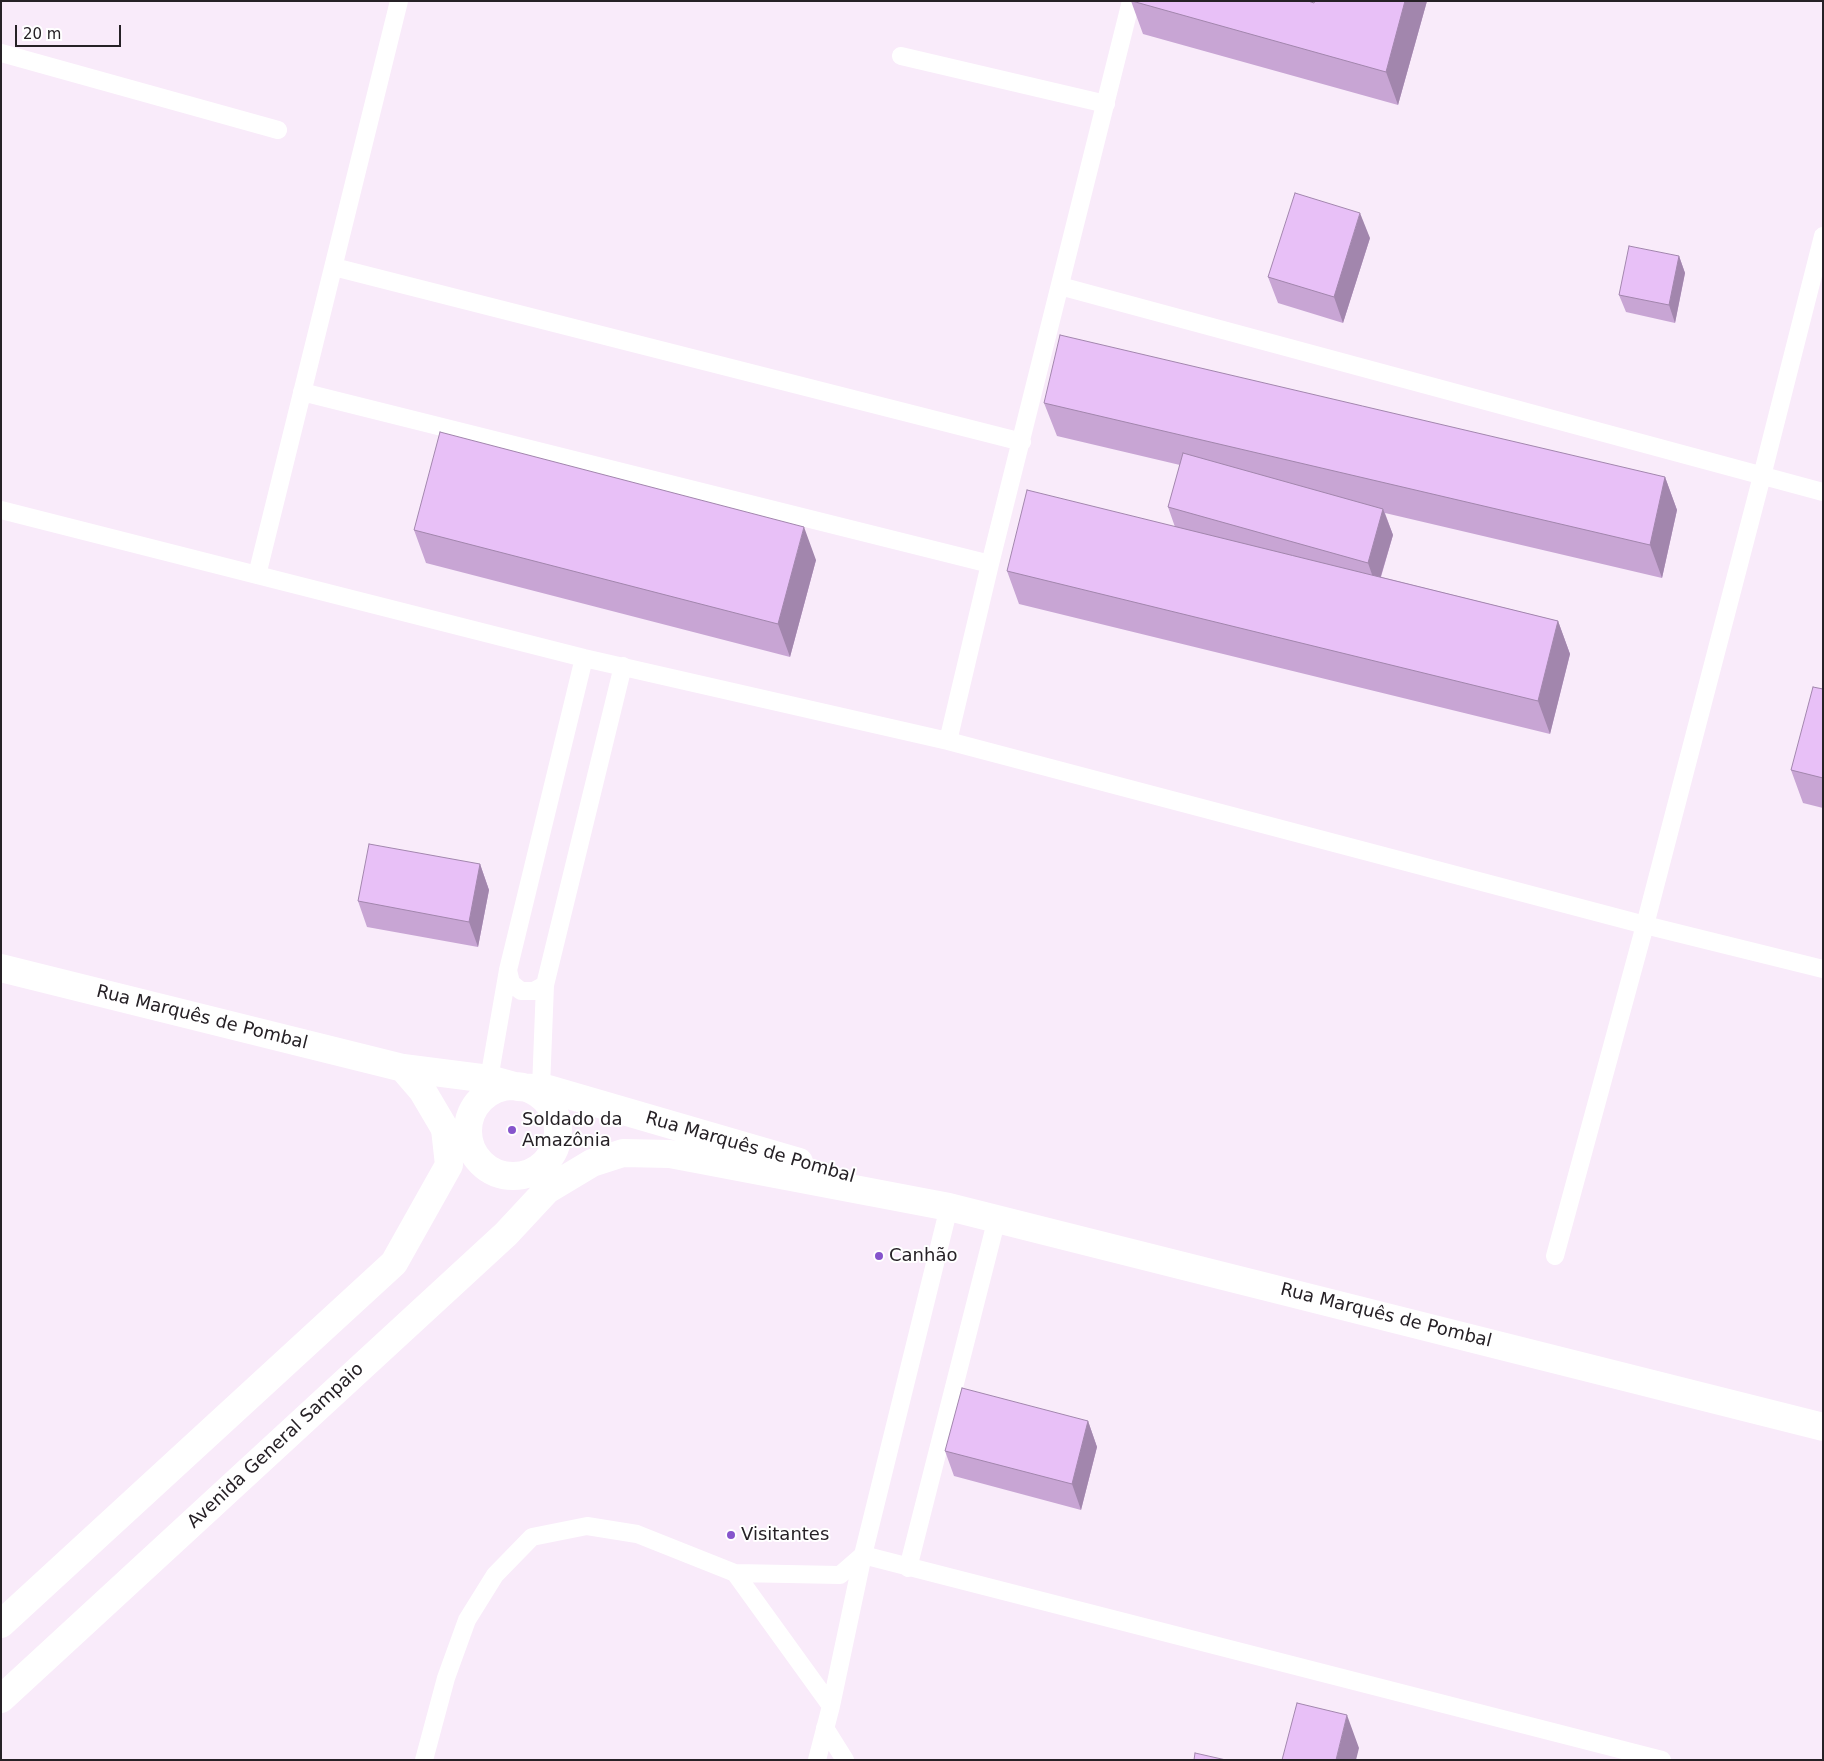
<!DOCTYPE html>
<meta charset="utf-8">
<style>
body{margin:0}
#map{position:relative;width:1824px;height:1761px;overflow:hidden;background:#f9ebfa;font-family:"DejaVu Sans",sans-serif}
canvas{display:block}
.frame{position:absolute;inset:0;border:2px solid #262126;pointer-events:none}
.scale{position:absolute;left:15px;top:25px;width:106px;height:22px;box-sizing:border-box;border:2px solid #262126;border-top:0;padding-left:6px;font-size:15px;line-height:18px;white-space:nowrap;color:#262126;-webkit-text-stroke:4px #fff;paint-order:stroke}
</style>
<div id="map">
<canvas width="1824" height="1761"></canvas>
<div class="frame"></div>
<div class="scale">20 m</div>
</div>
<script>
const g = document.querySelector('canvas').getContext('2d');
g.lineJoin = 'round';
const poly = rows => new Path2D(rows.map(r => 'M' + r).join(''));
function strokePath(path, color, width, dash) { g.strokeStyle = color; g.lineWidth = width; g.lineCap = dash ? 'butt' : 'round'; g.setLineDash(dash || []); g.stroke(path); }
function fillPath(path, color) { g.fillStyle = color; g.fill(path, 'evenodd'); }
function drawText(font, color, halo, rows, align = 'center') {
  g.font = font + ' "DejaVu Sans",sans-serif'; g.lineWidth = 4; g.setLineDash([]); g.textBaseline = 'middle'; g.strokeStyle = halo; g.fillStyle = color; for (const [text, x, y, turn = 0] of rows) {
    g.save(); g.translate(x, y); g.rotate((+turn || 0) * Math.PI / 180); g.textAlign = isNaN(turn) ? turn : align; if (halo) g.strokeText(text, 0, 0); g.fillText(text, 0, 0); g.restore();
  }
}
strokePath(poly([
 [1,53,278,130],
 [901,56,1106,104],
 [1823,236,1762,476,1645,925,1823,969],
 [334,267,1022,442],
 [1060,286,1823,492],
 [302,392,990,564],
 [1,510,584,658,948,741,1645,925,1555,1256],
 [257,575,399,1],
 [948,741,990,564,1131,1],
 [508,970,511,983,521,991,534,991,545,985],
 [489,1079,508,970,584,658],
 [541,1088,545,985,623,666],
 [863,1555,1662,1760],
 [908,1568,997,1218],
 [735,1573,831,1706],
 [825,1728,845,1760],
 [424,1760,446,1678,467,1620,495,1575,532,1537,587,1526,637,1534,735,1573,840,1575,863,1555],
 [817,1760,831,1706,863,1555,949,1207]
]), '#fff', 18);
strokePath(poly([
 [1,968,403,1068,489,1079],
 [403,1068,422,1090,445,1129]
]), '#fff', 28);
strokePath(poly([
 '468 1131a45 45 0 1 1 90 0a45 45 0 1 1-90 0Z',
 [486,1095,489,1079,518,1087,548,1089,799,1162],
 [1,1624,394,1263,449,1165,445,1129],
 [1,1699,506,1234,547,1190,592,1163,623,1153,670,1154,949,1207,1823,1427]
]), '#fff', 28);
fillPath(poly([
 [1131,1,1314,3,1427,1,1398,105,1143,34],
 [1370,238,1343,323,1278,303,1268,277],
 [1679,256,1685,273,1675,323,1626,312,1619,295],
 [1044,403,1665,477,1677,510,1662,578,1385,513,1393,535,1381,577,1558,621,1570,654,1550,734,1019,604,1007,571,1175,527,1168,507,1180,465,1057,436],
 [414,530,816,560,790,657,426,563],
 [1823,689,1823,808,1803,803,1791,770],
 [480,864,489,890,478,947,367,927,358,901],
 [1088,1421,1097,1447,1081,1510,954,1476,945,1451]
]), '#c8a5d4');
fillPath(poly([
 [1405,1,1427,1,1398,105,1386,72],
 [1360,213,1370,238,1343,323,1334,297],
 [1679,256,1685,273,1675,323,1669,305],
 [1665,477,1677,510,1662,578,1650,545],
 [1383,509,1393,535,1377,589,1368,563],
 [804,527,816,560,790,657,778,624],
 [1558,621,1570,654,1550,734,1538,701],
 [480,864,489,890,478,947,469,922],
 [1088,1421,1097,1447,1081,1510,1072,1484],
 [1347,1715,1359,1748,1356,1760,1336,1760]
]), '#a286ad');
const building = poly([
 [1132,1,1308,1,1314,3,1315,1,1405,1,1386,72,1132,1],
 [1295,193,1360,213,1334,297,1268,277,1295,193],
 [1629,246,1679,256,1669,305,1619,295,1629,246],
 [1060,335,1665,477,1650,545,1044,403,1060,335],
 [440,432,804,527,778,624,414,530,440,432],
 [1183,453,1383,509,1368,563,1168,507,1183,453],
 [1027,490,1558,621,1538,701,1007,571,1027,490],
 [1813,687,1823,689,1823,778,1791,770,1813,687],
 [369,844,480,864,469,922,358,901,369,844],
 [962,1388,1088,1421,1072,1484,945,1451,962,1388],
 [1297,1703,1347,1715,1336,1760,1282,1760,1297,1703],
 [1195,1753,1226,1760,1194,1760,1195,1753]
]);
fillPath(building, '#e8c0f7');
strokePath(building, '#a286ad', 1);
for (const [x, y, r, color] of [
 [512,1130,5,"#8654cc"],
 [879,1256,5,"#8654cc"],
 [731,1535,5,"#8654cc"]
]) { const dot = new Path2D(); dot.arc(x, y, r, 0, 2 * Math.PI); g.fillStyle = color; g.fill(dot); strokePath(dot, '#fff', 2); }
drawText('18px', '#262126', '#fff', [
 ["Rua Marquês de Pombal",202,1018,14],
 ["Rua Marquês de Pombal",750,1148,16],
 ["Rua Marquês de Pombal",1386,1316,14],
 ["Avenida General Sampaio",276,1446,-43]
]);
drawText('18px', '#262126', '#fff', [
 ["Soldado da",522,1120],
 ["Amazônia",522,1141],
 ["Canhão",889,1256],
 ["Visitantes",741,1535]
], 'left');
</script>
